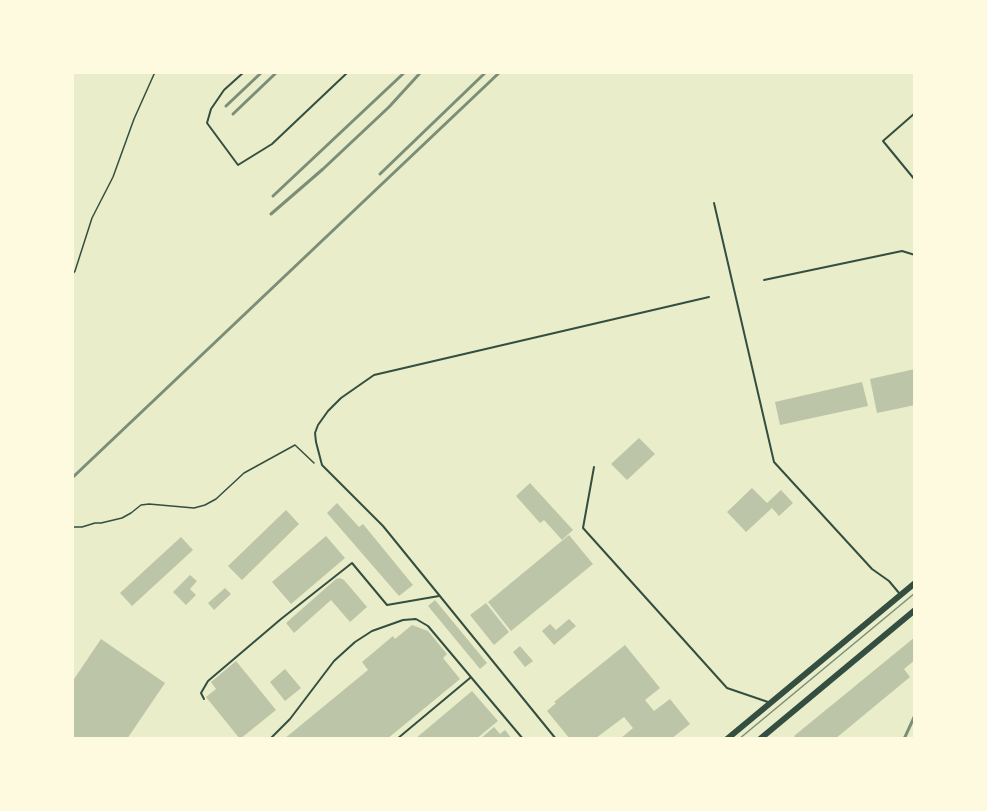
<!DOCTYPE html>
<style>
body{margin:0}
#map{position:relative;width:987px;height:811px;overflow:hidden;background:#e9edc9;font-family:Barlow,sans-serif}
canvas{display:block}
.frame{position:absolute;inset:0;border:74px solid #fefae0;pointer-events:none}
</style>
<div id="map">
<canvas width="987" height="811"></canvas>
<div class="frame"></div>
</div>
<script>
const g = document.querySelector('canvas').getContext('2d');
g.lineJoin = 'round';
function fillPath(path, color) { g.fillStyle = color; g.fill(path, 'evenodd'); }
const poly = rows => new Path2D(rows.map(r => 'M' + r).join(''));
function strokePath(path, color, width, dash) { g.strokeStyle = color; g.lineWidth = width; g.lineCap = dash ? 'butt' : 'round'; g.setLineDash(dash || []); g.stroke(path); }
fillPath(poly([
 [915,369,915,405,877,413,870,379],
 [862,382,868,406,780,425,775,402],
 [639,438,655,454,627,480,611,464],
 [530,483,573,530,562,540,544,520,540,523,516,496],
 [752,488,767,503,781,490,793,503,779,516,772,508,746,532,727,512],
 [337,503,359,527,363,524,413,585,399,596,327,513],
 [286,510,299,524,242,580,228,566],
 [569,535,593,564,511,631,488,602],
 [326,536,345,558,291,604,272,582],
 [181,537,193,550,132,606,120,593],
 [190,575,197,581,190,589,196,595,186,605,173,592],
 [340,578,344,580,367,607,350,622,331,600,294,633,286,623,336,579],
 [225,588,231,594,214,610,208,603],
 [435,600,487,663,480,669,428,606],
 [486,603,509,632,494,645,470,615],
 [569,619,576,626,554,645,542,631,550,624,556,630],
 [412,625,428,631,447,654,443,658,460,679,387,739,284,739,368,670,362,662,393,636,395,639],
 [915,637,915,660,904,669,910,677,835,739,797,739,794,736],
 [101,639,165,683,127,739,72,739,72,682],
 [625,645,660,688,645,700,654,711,670,699,690,724,671,739,620,739,633,728,624,717,596,738,597,739,570,739,547,711,556,703,554,702],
 [520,646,533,661,525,667,513,652],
 [236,661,276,710,240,739,206,697,216,689,211,682],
 [285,669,301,688,285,701,270,682],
 [472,691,498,721,476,739,415,739],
 [494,727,500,734,505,730,512,739,480,739]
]), '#bcc5a7');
strokePath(poly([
 [72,275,75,271,92,218,113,177,134,119,155,72],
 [72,527,82,527,95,523,101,523,122,518,131,513,141,505,149,504,194,508,205,505,216,499,244,473,295,445,314,463]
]), '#344e41', 1.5);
strokePath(poly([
 [244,72,224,90,211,109,207,123,238,165,272,144,348,72],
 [915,113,883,141,915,180],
 [714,203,774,462,872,569,889,581,899,593],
 [764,280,902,251,915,255],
 [594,467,583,528,727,688,768,702],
 [204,699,201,693,208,681,281,619,352,563,387,605,439,596],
 [270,739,290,719,334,661,355,642,372,631,403,620,416,619,428,626,523,739],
 [397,739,470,678],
 [556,739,383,526,322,465,316,442,315,433,318,425,328,411,341,398,374,375,709,297]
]), '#344e41', 2);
strokePath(poly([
 [727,739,915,583],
 [760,739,915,610]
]), '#344e41', 6);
strokePath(poly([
 [739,739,915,593]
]), '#7c8e77', 1.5);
strokePath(poly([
 [226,106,262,72],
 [233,114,277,72],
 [380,174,486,72],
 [273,196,405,72],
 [271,214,323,169,389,107,421,72],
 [72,478,500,72],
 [904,739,915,715]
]), '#7c8e77', 3);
</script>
